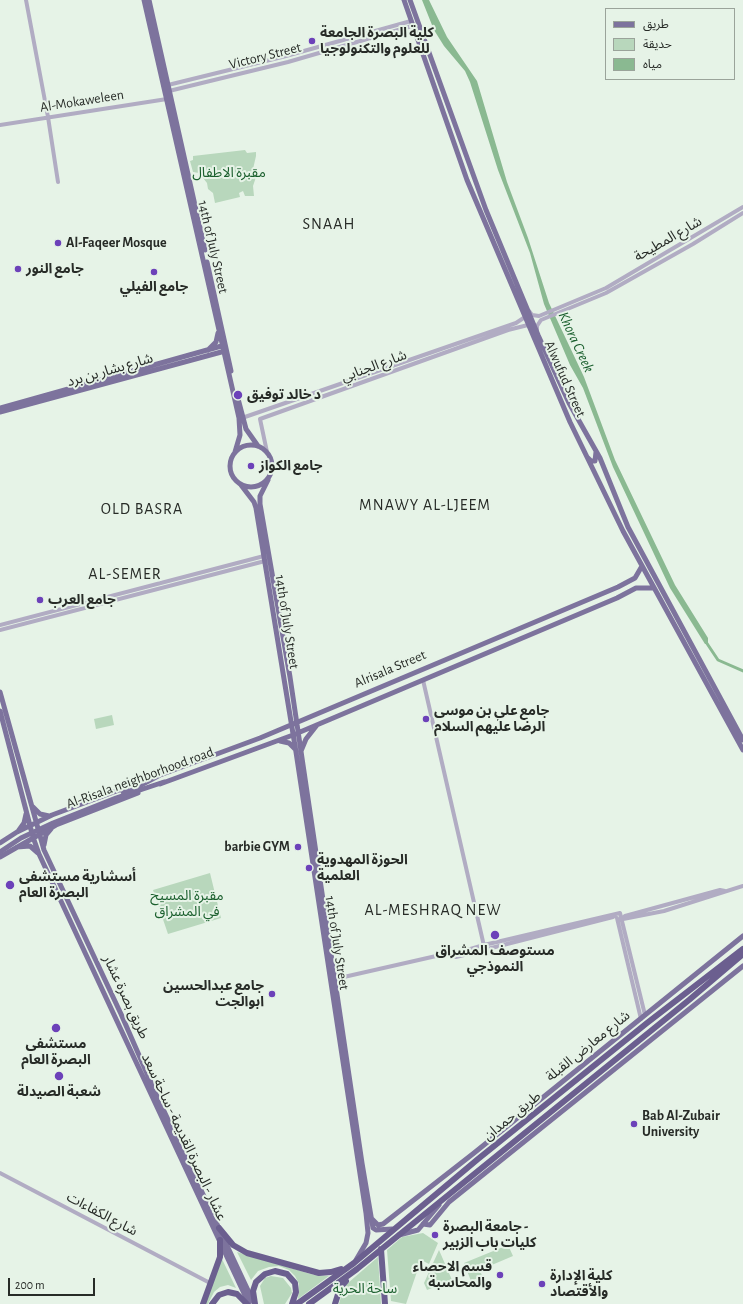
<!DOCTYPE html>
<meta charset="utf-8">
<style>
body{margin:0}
#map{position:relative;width:743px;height:1304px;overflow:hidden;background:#e6f3e7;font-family:"Alegreya Sans","Noto Sans Arabic",sans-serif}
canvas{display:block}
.legend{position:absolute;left:605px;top:8px;width:130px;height:72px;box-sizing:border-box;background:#e6f3e7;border:1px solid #9aa39a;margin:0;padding:5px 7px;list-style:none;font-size:12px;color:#272b27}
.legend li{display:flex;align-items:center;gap:8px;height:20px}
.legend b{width:20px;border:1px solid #9aa39a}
.scale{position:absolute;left:8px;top:1278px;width:87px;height:18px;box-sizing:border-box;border:2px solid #272b27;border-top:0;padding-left:5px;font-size:12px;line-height:14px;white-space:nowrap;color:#272b27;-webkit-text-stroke:3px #e6f3e7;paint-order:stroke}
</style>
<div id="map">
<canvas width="743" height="1304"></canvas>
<ul class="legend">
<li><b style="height:5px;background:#7d739d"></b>طريق</li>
<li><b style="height:11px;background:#b8d7bc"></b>حديقة</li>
<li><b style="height:11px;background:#8ab991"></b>مياه</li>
</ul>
<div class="scale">200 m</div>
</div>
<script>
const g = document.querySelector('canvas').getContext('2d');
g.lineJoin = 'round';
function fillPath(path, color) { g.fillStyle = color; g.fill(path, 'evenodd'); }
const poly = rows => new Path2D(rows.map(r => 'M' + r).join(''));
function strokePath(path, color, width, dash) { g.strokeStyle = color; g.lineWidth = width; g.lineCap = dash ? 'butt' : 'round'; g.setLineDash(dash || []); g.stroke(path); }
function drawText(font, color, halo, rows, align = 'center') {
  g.font = font + ' "Alegreya Sans","Noto Sans Arabic",sans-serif'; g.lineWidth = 4; g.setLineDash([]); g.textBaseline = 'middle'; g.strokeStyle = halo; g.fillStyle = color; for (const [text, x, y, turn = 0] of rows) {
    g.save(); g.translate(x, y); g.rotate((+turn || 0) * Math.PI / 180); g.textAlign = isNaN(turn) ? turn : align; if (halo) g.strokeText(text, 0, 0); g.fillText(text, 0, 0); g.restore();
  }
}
fillPath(poly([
 [245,150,247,153,256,152,256,156,253,169,258,171,253,186,254,196,245,196,243,191,239,193,240,197,215,203,213,193,208,189,207,183,199,173,193,172,190,161,193,160,193,156],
 [112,715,114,725,96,729,94,719],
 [210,873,221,918,168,934,153,890],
 [423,1233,438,1243,429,1264,421,1260,406,1304,391,1301,387,1250,402,1237],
 [508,1245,513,1256,480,1270,482,1276,471,1281,464,1263],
 [439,1250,452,1280,427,1290,424,1283],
 [237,1252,314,1275,329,1276,298,1299,299,1284,295,1276,289,1270,279,1266,269,1267,258,1271,251,1280],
 [221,1257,236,1288,228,1285,220,1287,214,1292,208,1304,203,1304],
 [378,1257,381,1304,339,1304,343,1289,348,1283],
 [271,1276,283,1278,291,1288,292,1293,285,1304,264,1304,260,1286,265,1278]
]), '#b8d7bc');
fillPath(poly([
 [422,0,429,0,447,37,477,81,507,182,528,238,549,303,584,377,615,460,675,585,708,638,708,644,705,644,670,588,613,467,583,388,570,365,544,304,530,253,498,170,470,82,465,71,444,46,434,30]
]), '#8ab991');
strokePath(poly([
 [706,642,718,660,743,671]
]), '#8ab991', 3);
strokePath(poly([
 [26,0,48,117,58,182],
 [168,85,286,56,411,21],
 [169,91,288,62,412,26],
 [0,125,167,99],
 [529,311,532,315,539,316,606,288,743,207],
 [537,331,537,326,541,320,606,293,693,244,743,213],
 [242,418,516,323,525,317],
 [267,452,260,419,508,330,528,325],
 [0,625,264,556],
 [0,630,265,561],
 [423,680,484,946],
 [617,918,641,1019],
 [622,919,625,916,720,890,725,891],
 [618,920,664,911,743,886],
 [450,955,484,945,620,913,645,1015],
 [335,979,445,954,456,957,613,917,616,914],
 [0,1173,210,1283]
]), '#b1acc3', 4);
strokePath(poly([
 [144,0,239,418,240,435,235,452],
 [149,0,205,250],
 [404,0,467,180,570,422,623,531,743,750],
 [410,0,486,210,538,335,569,403,600,458,628,527,743,740],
 [207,262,231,371],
 [208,350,216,342,218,333],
 [237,395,246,429,258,446],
 [0,408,225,345],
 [0,412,225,351],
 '230 466a21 21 0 1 1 42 0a21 21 0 1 1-42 0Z',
 [588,458,591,461,595,461,596,452],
 [268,480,260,496,260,504,290,677,362,1163,373,1228,376,1230,392,1229],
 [241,485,254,502,256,508,296,752,366,1213,368,1233,366,1243,356,1260],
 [0,692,44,850,121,1014,156,1094,253,1301],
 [0,711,33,837,39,854,249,1304],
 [280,741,289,743,295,749],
 [301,751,306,739,317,725],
 [160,784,293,735,617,598,636,588,654,588],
 [141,785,160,775,260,738,618,587,635,578,642,566],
 [33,807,40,814,49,816],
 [19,830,24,823,26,814],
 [0,843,17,832,52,815,146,780],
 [44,845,46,835,51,829],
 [17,847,30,846,38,853],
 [0,857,56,825,138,793],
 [372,1219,378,1225,383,1224,474,1153,743,936],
 [423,1224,430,1225,449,1202,743,966],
 [399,1235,418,1230,439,1205]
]), '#7d739d', 5);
strokePath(poly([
 [219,1228,233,1245,247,1253,319,1273,331,1272,341,1269],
 [381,1249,385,1304],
 [203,1304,220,1257,220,1240],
 [212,1304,219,1295,228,1292,237,1294,247,1304],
 [255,1304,253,1291,256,1282,265,1274,275,1271,287,1274,295,1283,296,1292,292,1304],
 [297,1304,354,1263,478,1159,647,1023,743,949],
 [309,1304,357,1269,689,1000,743,954],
 [335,1304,340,1288,346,1281]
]), '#6b5f8f', 6);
strokePath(poly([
 [123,792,141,785],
 [0,852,21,838,53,823,116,798,164,782]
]), '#7d739d', 5);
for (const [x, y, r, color] of [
 [312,41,4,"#6c41b9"],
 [58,243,4,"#6c41b9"],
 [18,269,4,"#6c41b9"],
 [154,272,4,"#6c41b9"],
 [238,395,5,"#6c41b9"],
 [251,466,4,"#6c41b9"],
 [40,600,4,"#6c41b9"],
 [426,719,4,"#6c41b9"],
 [298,847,4,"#6c41b9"],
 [309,868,4,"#6c41b9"],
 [10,885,5,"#6c41b9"],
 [495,935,5,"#6c41b9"],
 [272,994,4,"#6c41b9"],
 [56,1028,5,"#6c41b9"],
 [59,1076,5,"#6c41b9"],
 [634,1124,4,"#6c41b9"],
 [435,1235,4,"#6c41b9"],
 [500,1275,4,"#6c41b9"],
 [542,1284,4,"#6c41b9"]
]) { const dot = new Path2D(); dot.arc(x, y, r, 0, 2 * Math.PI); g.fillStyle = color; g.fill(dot); strokePath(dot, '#e6f3e7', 1.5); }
drawText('bold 14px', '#272b27', '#e6f3e7', [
 ["كلية البصرة الجامعة",320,33],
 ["للعلوم والتكنولوجيا",320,49],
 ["Al-Faqeer Mosque",66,243],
 ["جامع النور",26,269],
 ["جامع الفيلي",154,287,"center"],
 ["د خالد توفيق",247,395],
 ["جامع الكواز",259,466],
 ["جامع العرب",48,600],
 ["جامع علي بن موسى",434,711],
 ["الرضا عليهم السلام",434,727],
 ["barbie GYM",290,847,"right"],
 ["الحوزة المهدوية",317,860],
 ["العلمية",317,876],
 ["أسشارية مستشفى",19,877],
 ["البصرة العام",19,893],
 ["مستوصف المشراق",495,951,"center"],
 ["النموذجي",495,967,"center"],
 ["جامع عبدالحسين",264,986,"right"],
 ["ابوالجت",264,1002,"right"],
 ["مستشفى",56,1044,"center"],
 ["البصرة العام",56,1060,"center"],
 ["شعبة الصيدلة",59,1092,"center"],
 ["Bab Al-Zubair",642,1116],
 ["University",642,1132],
 ["جامعة البصرة -",443,1227],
 ["كليات باب الزبير",443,1243],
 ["قسم الاحصاء",492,1267,"right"],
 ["والمحاسبة",492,1283,"right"],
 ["كلية الإدارة",550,1276],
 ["والأقتصاد",550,1292]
], 'left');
drawText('14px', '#272b27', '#e6f3e7', [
 ["Victory Street",265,56,-14],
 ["Al-Mokaweleen",82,101,-9],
 ["شارع المطيحة",668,239,-30],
 ["14th of July Street",213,247,77],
 ["شارع الجنابي",374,366,-20],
 ["شارع بشار بن برد",110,370,-16],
 ["Alwufud Street",565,379,66],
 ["14th of July Street",287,622,81],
 ["Alrisala Street",390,669,-23],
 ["Al-Risala neighborhood road",140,778,-20],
 ["14th of July Street",337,943,81],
 ["طريق بصرة عشار",126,997,65],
 ["شارع معارض القبلة",588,1046,-39],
 ["طريق حمدان",512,1116,-39],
 ["عشار - البصرة القديمة - ساحة سعد",184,1137,65],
 ["شارع الكفاءات",102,1214,28]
]);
drawText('14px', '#1a5f2d', '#e6f3e7', [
 ["مقبرة الاطفال",229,173],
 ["مقبرة المسيح",187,896],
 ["في المشراق",187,912],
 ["ساحة الحرية",365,1289]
]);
drawText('italic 15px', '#175d2b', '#e6f3e7', [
 ["Khora Creek",576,342,65]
]);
g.letterSpacing = '1px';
drawText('16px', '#272b27', '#e6f3e7', [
 ["SNAAH",329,224],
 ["MNAWY AL-LJEEM",425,505],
 ["OLD BASRA",142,509],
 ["AL-SEMER",125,574],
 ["AL-MESHRAQ NEW",433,910]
]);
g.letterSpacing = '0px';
</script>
